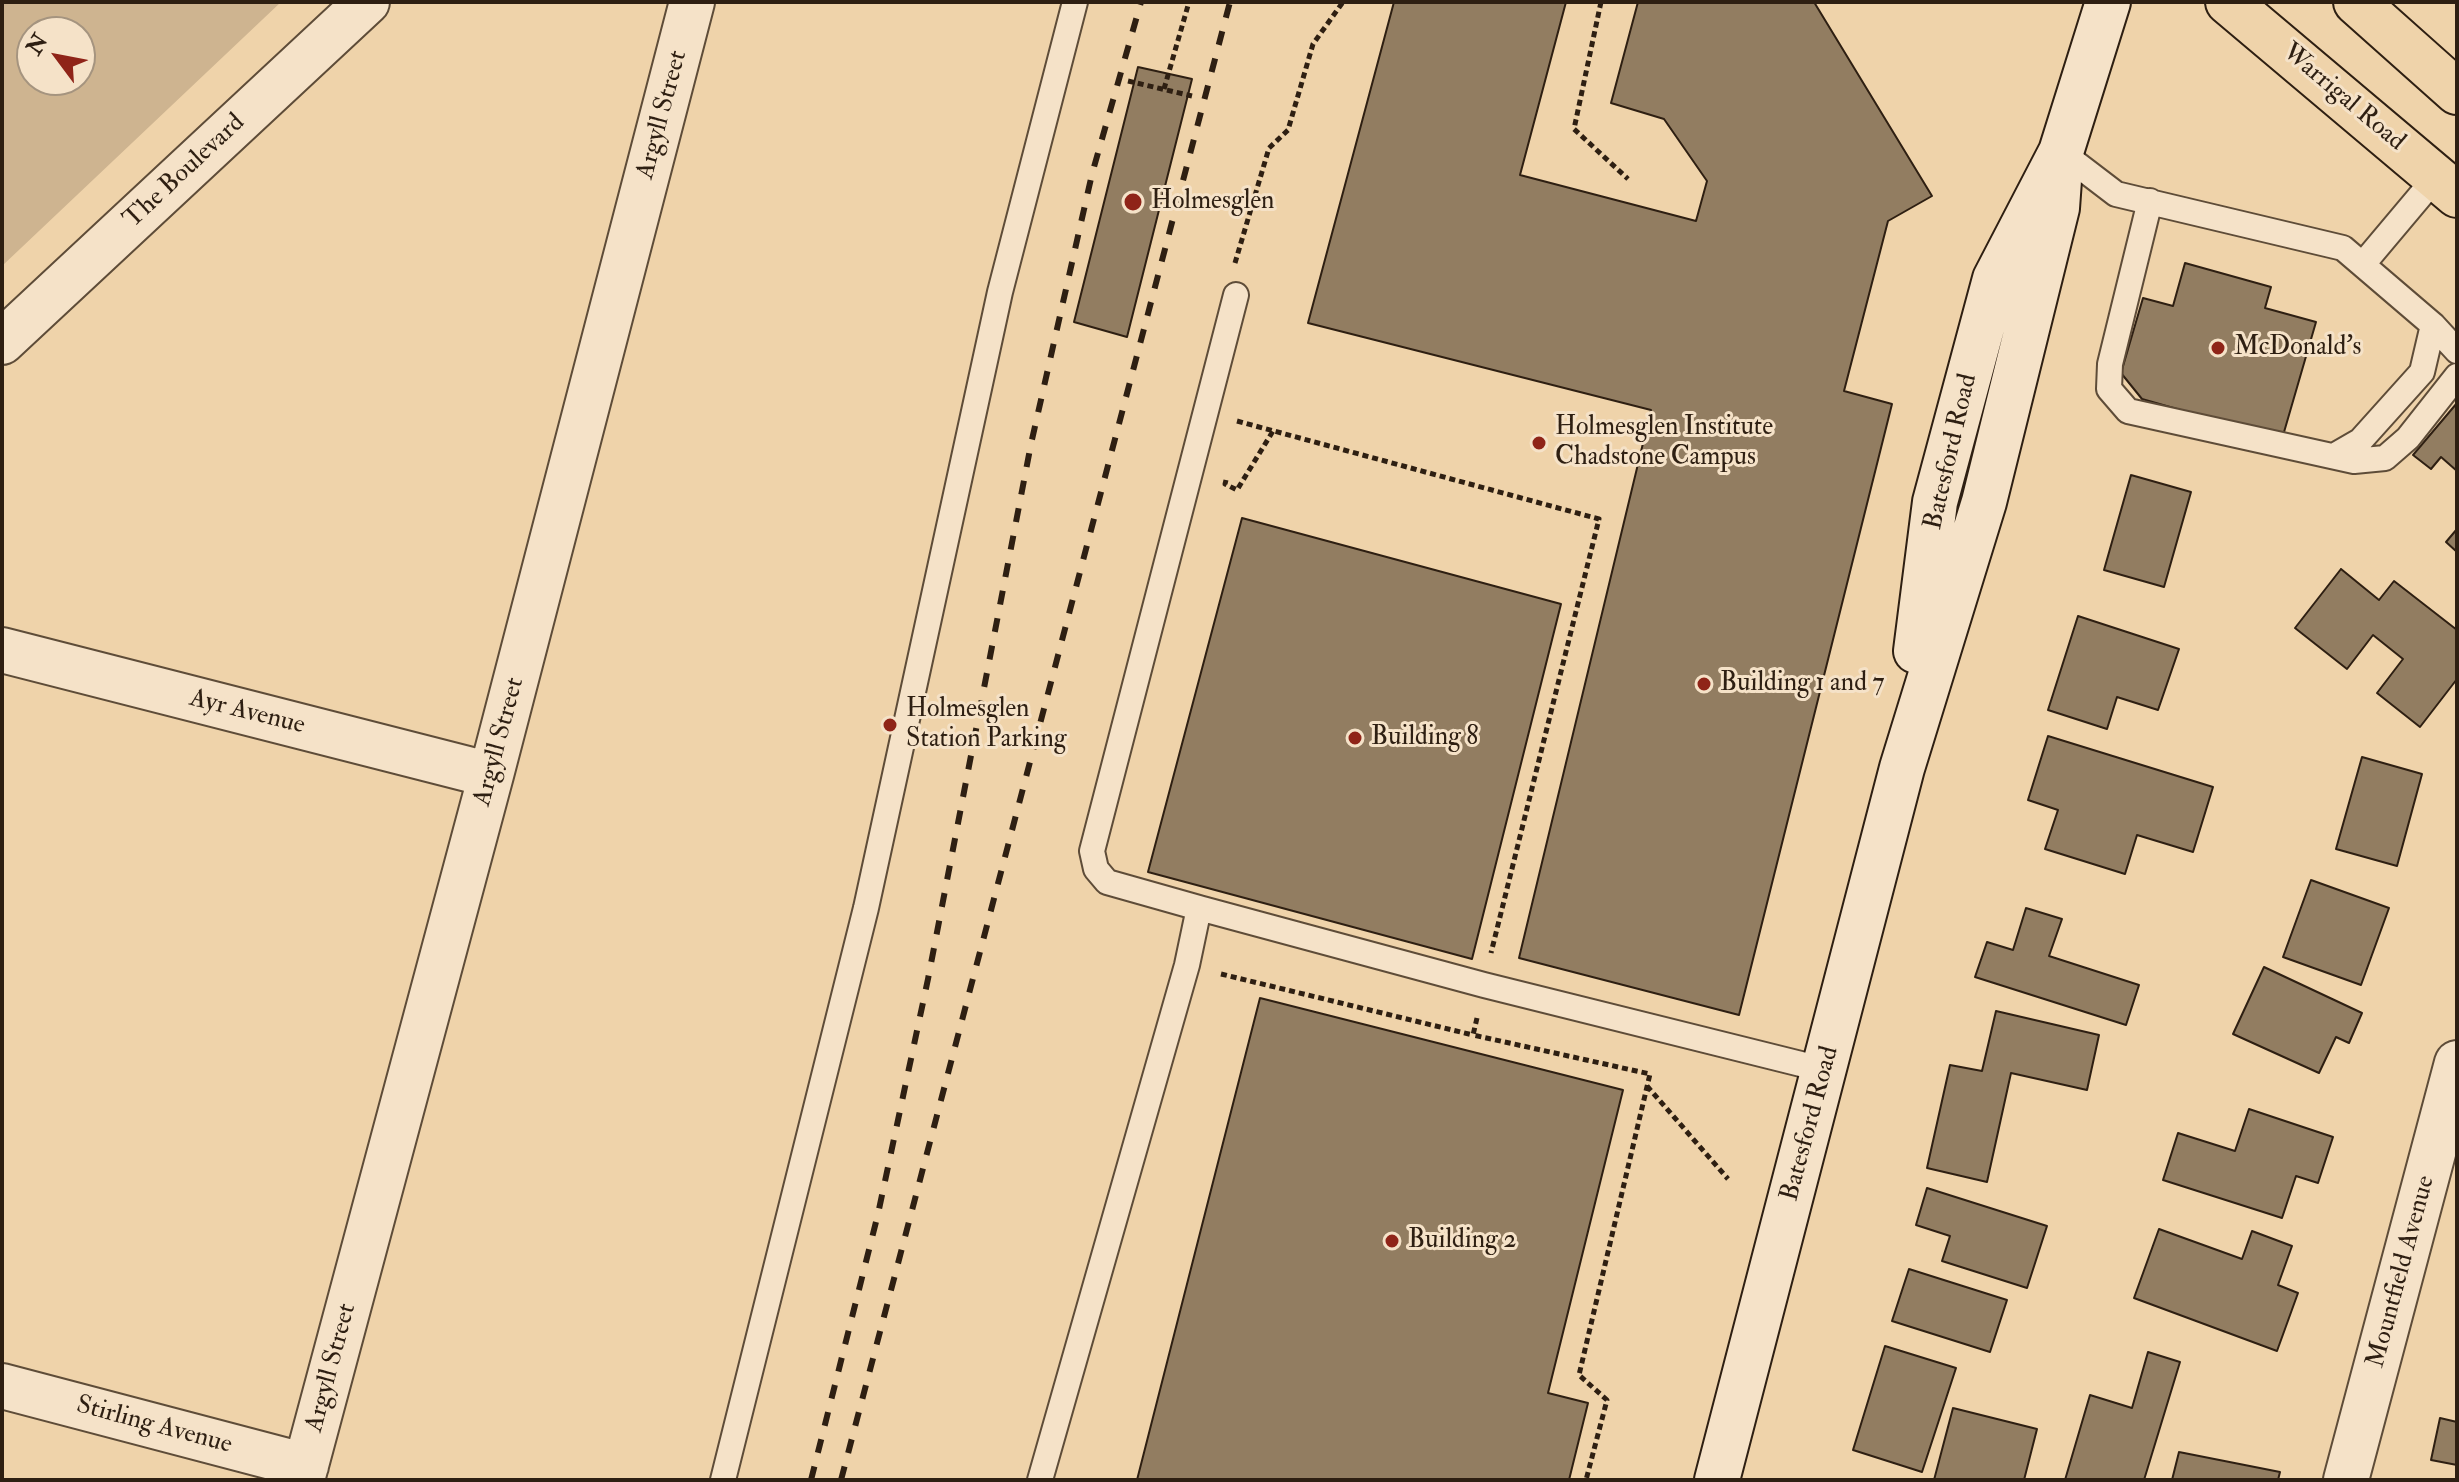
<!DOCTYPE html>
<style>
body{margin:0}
#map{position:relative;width:2459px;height:1482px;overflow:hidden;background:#efd3aa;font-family:"IM FELL Double Pica",serif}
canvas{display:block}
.frame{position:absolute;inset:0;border:4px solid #2e1f12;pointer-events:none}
.north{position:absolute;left:16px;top:16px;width:80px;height:80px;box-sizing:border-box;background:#f5e2c8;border:2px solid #a5947f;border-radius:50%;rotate:302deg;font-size:22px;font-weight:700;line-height:32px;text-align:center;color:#2e1f12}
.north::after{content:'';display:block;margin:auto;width:28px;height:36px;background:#8f2418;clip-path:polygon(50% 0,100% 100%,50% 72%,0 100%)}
</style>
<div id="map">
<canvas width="2459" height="1482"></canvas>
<div class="frame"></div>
<div class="north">N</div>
</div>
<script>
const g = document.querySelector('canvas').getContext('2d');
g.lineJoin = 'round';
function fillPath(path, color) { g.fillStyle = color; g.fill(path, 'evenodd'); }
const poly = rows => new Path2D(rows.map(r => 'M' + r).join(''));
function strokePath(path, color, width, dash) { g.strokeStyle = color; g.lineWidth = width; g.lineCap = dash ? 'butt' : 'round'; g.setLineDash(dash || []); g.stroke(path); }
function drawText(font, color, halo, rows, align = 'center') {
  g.font = font + ' "IM FELL Double Pica",serif'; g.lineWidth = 6; g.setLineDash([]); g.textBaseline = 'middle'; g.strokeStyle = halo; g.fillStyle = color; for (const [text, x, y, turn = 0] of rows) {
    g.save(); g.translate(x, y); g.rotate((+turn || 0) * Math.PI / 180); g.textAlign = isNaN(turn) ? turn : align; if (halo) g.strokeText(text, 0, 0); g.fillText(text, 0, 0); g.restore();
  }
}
fillPath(poly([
 [2,2,281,2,2,266],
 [32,32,80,32,80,80,32,80]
]), '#ceb490');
const building = poly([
 [1394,2,1566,2,1520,175,1696,221,1707,181,1664,119,1611,103,1638,2,1814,2,1932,196,1888,221,1844,391,1892,404,1739,1015,1519,958,1651,410,1308,323,1394,2],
 [1138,67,1192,79,1127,337,1074,322,1138,67],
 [2185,263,2271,287,2265,308,2316,322,2282,439,2142,399,2121,373,2143,298,2173,306,2185,263],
 [2457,403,2457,471,2441,457,2431,469,2413,455,2457,403],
 [2131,475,2191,492,2164,587,2104,570,2131,475],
 [1242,518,1561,604,1472,959,1148,872,1242,518],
 [2457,529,2457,552,2446,542,2457,529],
 [2341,569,2379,600,2394,581,2457,630,2457,679,2420,727,2377,693,2403,659,2373,635,2347,669,2295,628,2341,569],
 [2078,616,2179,649,2158,710,2117,697,2107,729,2048,710,2078,616],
 [2048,736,2213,787,2193,852,2137,835,2125,874,2045,849,2058,810,2028,800,2048,736],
 [2362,757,2422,774,2397,866,2336,849,2362,757],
 [2311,880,2389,908,2361,985,2283,957,2311,880],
 [2026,908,2062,919,2049,956,2139,985,2126,1025,1975,977,1987,942,2013,950,2026,908],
 [2264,967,2362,1013,2349,1043,2336,1037,2319,1073,2233,1034,2264,967],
 [1260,998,1623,1090,1548,1393,1588,1403,1569,1480,1137,1480,1260,998],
 [1996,1011,2099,1035,2087,1090,2011,1073,1987,1182,1927,1168,1950,1065,1982,1071,1996,1011],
 [2249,1109,2333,1137,2318,1183,2296,1176,2282,1218,2163,1180,2178,1133,2235,1151,2249,1109],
 [1927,1188,2047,1226,2027,1288,1942,1261,1950,1236,1916,1225,1927,1188],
 [2159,1229,2242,1259,2252,1231,2292,1246,2278,1285,2298,1293,2277,1351,2134,1298,2159,1229],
 [1909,1269,2007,1300,1990,1352,1892,1321,1909,1269],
 [1885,1346,1956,1368,1922,1472,1853,1450,1885,1346],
 [2148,1352,2180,1362,2144,1480,2065,1480,2090,1395,2132,1408,2148,1352],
 [1953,1408,2037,1429,2024,1480,1934,1480,1953,1408],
 [2440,1418,2457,1422,2457,1465,2431,1460,2440,1418],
 [2179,1452,2280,1472,2278,1480,2172,1480,2179,1452]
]);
fillPath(building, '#927d61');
strokePath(building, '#2e1f12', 2);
const service = poly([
 [2061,152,2116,194,2343,248,2433,325,2457,351],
 [2150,201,2110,364,2109,389,2128,411,2354,461,2385,458,2408,438,2457,376],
 [2363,264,2437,176],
 [2334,456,2360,441,2422,372,2433,325],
 [1199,908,1107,882,1096,869,1092,851,1236,295],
 [723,1480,866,908,1000,292,1075,2],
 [1040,1480,1187,965,1199,908,1484,985,1825,1070]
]);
const minor = poly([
 [2,342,367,2],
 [2,650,491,775],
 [2,1386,306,1466],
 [302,1480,491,775,692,2],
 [2346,1480,2457,1063]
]);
const secondary = poly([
 [1916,651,1935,502,1995,279,2061,152,2108,2],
 [1717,1480,1902,768,1984,502,2057,208,2061,152]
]);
const trunk = poly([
 [2228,2,2457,195],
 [2356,2,2457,92]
]);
strokePath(service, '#5e4c38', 28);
strokePath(minor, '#5e4c38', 48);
strokePath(secondary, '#2e1f12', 48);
strokePath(trunk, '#2e1f12', 48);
strokePath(poly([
 [1601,2,1574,129,1628,179],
 [1128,81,1192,96],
 [1164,89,1189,2],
 [1235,263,1269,148,1288,130,1313,44,1343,2],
 [1237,421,1599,519,1491,953],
 [1226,480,1225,484,1237,490,1273,431],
 [1221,974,1473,1035],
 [1477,1018,1473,1035,1650,1074,1579,1375,1607,1400,1586,1480],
 [1647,1086,1728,1179]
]), '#2e1f12', 5, [6, 4]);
strokePath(service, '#f5e2c8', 24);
strokePath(minor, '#f5e2c8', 44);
strokePath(secondary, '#f5e2c8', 44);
strokePath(trunk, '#efd3aa', 44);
strokePath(poly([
 [811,1480,878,1214,928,979,1031,444,1092,174,1141,2],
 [841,1480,1230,2]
]), '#2e1f12', 6, [14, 14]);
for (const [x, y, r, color] of [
 [1133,202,10,"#8f2418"],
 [2218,348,8,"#8f2418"],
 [1539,443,8,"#8f2418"],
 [1704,684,8,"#8f2418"],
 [890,725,8,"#8f2418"],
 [1355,738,8,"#8f2418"],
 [1392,1241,8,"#8f2418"]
]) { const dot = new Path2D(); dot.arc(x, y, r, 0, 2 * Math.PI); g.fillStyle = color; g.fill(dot); strokePath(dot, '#f5e2c8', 3); }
drawText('26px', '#2e1f12', '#f5e2c8', [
 ["Warrigal Road",2343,98,40],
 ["Argyll Street",663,115,-75],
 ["The Boulevard",185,172,-43],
 ["Batesford Road",1952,452,-77],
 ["Ayr Avenue",247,713,14],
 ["Argyll Street",500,742,-75],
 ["Batesford Road",1811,1124,-75],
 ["Mountfield Avenue",2402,1272,-75],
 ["Argyll Street",332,1368,-75],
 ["Stirling Avenue",154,1426,15]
]);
drawText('26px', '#2e1f12', '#f5e2c8', [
 ["Holmesglen",1151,202],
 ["McDonald's",2234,348],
 ["Holmesglen Institute",1555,428],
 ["Chadstone Campus",1555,458],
 ["Building 1 and 7",1720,684],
 ["Holmesglen",906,710],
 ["Station Parking",906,740],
 ["Building 8",1371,738],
 ["Building 2",1408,1241]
], 'left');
</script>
